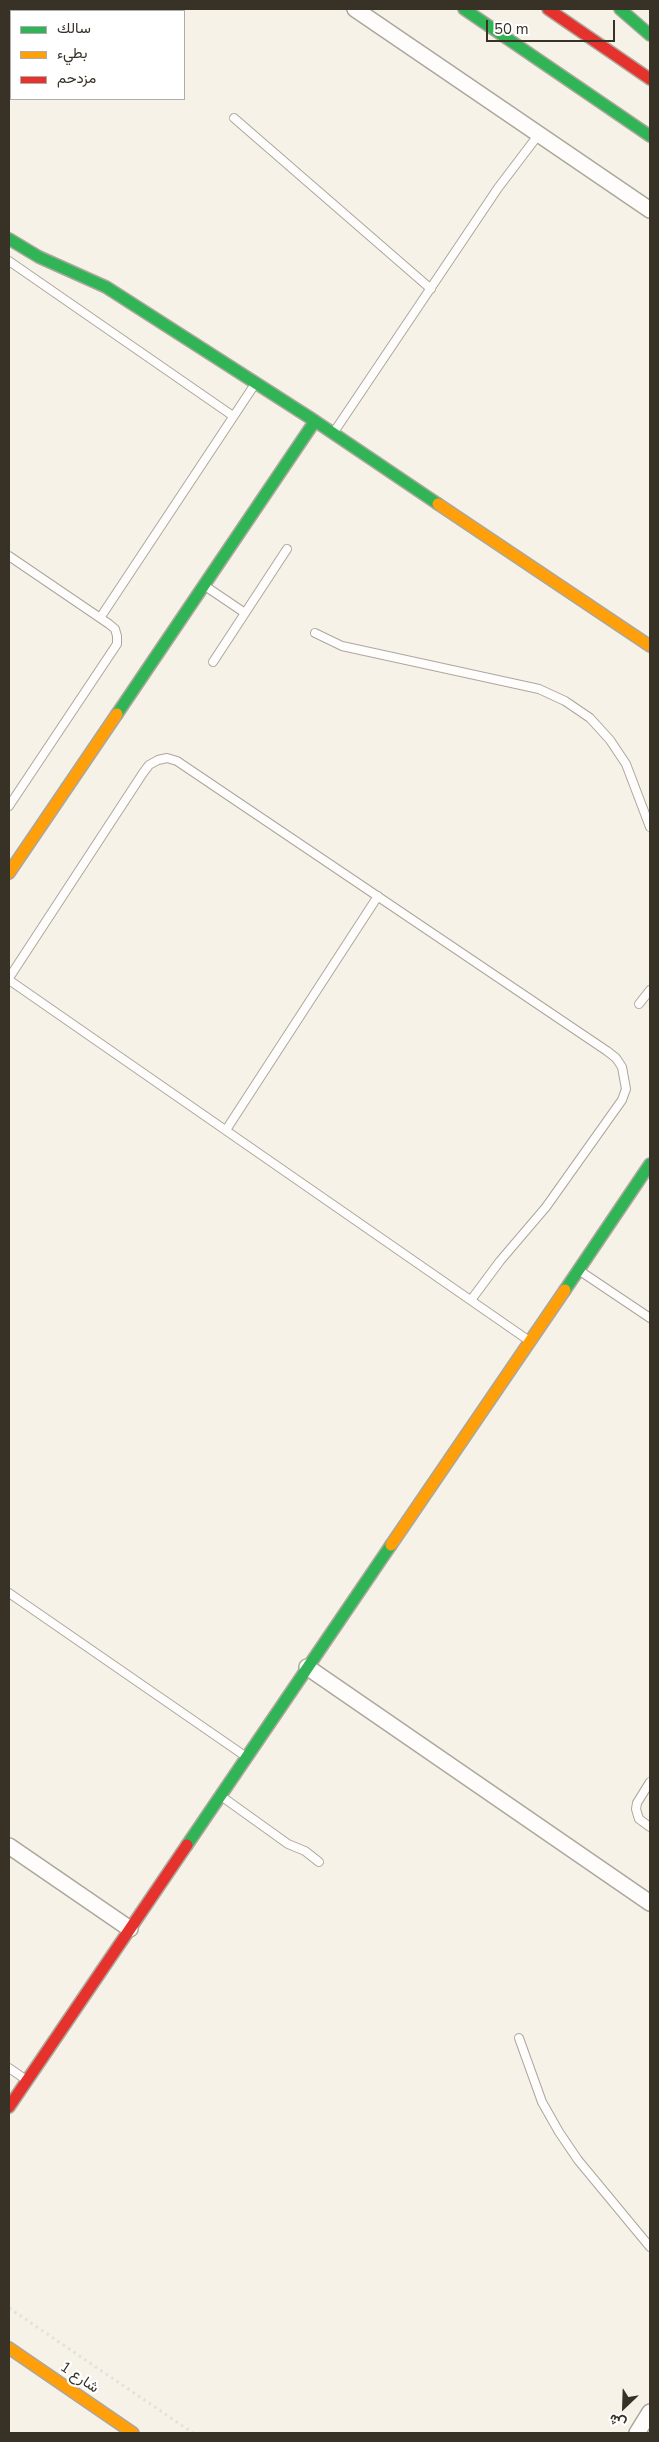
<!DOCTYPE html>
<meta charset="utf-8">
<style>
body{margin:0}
#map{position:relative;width:659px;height:2442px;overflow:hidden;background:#f7f2e8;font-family:"Nunito Sans",Vazirmatn,sans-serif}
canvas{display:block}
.frame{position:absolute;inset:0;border:10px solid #373126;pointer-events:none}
.legend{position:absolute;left:10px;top:10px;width:175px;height:90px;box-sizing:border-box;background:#fff;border:1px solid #afada8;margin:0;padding:6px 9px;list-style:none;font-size:15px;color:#373126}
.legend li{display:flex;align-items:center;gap:10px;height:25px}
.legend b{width:25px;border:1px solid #afada8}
.north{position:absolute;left:599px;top:2382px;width:50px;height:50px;-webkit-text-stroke:4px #fff;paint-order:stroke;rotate:204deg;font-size:14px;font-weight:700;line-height:20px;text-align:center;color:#373126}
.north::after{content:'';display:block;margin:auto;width:18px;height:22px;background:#373126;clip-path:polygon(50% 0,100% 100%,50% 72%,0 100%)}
.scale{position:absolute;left:486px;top:20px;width:129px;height:22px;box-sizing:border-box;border:2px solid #373126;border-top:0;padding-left:6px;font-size:15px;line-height:18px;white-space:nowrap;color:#373126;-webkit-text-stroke:4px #fff;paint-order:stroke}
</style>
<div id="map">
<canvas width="659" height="2442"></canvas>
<div class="frame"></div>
<ul class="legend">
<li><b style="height:6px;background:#30b455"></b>سالك</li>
<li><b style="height:6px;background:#ff9f0a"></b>بطيء</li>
<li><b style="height:6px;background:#e5322d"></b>مزدحم</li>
</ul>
<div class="north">ش</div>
<div class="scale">50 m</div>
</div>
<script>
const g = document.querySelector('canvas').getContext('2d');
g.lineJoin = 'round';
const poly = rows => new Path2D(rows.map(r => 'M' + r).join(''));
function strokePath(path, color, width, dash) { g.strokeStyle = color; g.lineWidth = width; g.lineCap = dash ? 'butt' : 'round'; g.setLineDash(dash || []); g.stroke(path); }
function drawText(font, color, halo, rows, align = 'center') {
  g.font = font + ' "Nunito Sans",Vazirmatn,sans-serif'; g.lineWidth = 4.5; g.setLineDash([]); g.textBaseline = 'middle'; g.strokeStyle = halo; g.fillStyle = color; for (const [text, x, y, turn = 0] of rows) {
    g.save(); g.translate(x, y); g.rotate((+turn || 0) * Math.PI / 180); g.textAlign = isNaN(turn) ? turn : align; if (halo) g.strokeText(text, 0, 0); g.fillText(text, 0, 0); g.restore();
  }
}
const lane = poly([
 [234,118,431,289],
 [9,261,233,416],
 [334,432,498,188,539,134],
 [9,556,109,624,115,629,117,636,117,644,9,806],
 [205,586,245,613],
 [100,618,255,384],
 [315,633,342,646,539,689,565,701,590,718,610,740,626,764,650,827],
 [213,662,287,549],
 [9,978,143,773,149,765,158,760,167,758,177,761,607,1051,616,1058,622,1067,626,1089,622,1100,546,1207,500,1261,471,1300],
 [9,980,528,1340],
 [639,1004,650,990],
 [226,1130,378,896],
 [580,1271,650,1318],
 [9,1593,245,1756],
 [650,1782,637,1803,636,1809,639,1819,650,1827],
 [221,1796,288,1844,305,1851,319,1862],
 [519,2038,542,2102,559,2132,578,2160,650,2247],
 [9,2068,25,2079]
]);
const street = poly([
 [355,9,650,210],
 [307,1667,650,1903],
 [9,1846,130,1929],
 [637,2433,650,2412]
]);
const fast = poly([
 [464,9,650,136],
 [620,9,650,35],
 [9,239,39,257,106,287,315,421,438,504],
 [117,714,315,421],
 [565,1290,650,1164],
 [187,1845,391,1545]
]);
const slow = poly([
 [438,504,650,646],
 [9,873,117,714],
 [391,1545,565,1290],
 [9,2348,133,2433]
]);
const jam = poly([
 [548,9,650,79],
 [9,2107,187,1845]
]);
strokePath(lane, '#aca79d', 10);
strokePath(street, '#aca79d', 18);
strokePath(fast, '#aca79d', 14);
strokePath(slow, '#aca79d', 14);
strokePath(jam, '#aca79d', 14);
strokePath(poly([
 [9,2308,193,2433]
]), '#e3e1de', 3, [2.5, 4]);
strokePath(lane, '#fefdfc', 8);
strokePath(street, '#fefdfc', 15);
strokePath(fast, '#30b455', 11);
strokePath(slow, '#ff9f0a', 11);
strokePath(jam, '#e5322d', 11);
drawText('15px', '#373126', '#fff', [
 ["شارع 1",79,2378,34]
]);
</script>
